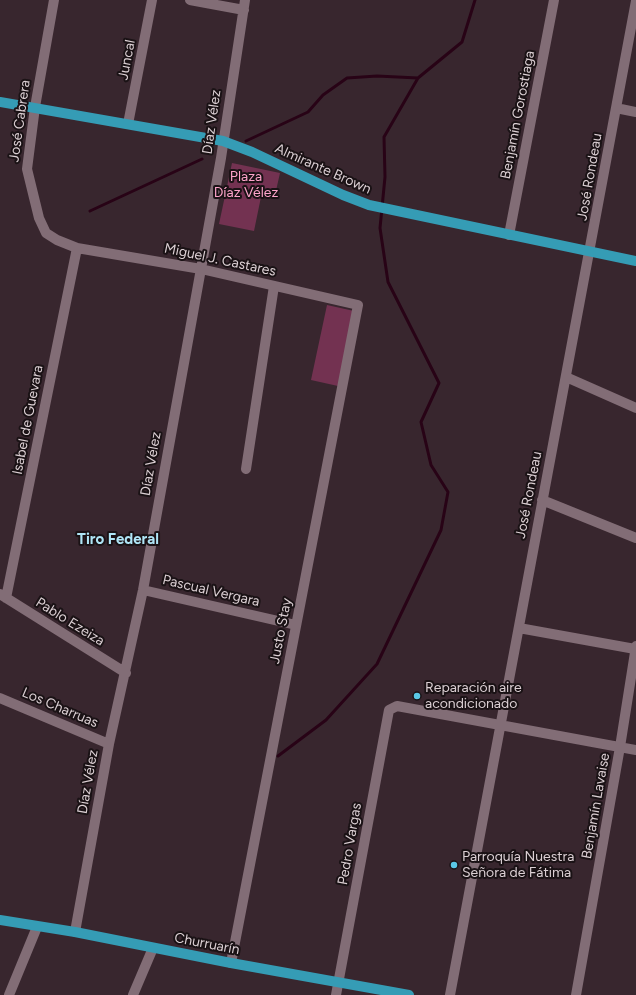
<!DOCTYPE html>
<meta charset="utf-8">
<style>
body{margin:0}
canvas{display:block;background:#38262e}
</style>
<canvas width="636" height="995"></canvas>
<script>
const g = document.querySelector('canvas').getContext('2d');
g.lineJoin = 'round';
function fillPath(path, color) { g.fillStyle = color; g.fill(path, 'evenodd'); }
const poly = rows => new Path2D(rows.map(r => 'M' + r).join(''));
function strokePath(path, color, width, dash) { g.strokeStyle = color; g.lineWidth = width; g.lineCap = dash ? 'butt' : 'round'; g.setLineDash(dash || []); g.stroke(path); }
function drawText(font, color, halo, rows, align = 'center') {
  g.font = font + ' Figtree,sans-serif'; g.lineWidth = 4; g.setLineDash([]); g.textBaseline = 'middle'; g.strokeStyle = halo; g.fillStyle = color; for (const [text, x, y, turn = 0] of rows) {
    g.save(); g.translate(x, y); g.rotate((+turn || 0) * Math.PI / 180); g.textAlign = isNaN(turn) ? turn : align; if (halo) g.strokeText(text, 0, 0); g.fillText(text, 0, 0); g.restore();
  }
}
fillPath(poly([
 [232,163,280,173,275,195,262,192,254,231,219,224],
 [327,305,354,311,338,386,311,380]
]), '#733251');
strokePath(poly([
 [246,141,308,112,323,95,347,78,377,76,418,78],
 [90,211,202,159],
 [278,756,326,720,377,664,441,530,448,492,431,465,421,422,439,383,388,282,380,228,385,177,384,137,418,78,462,42,475,0]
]), '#280316', 3);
strokePath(poly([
 [54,0,35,107,27,169,39,218,46,233,57,240,77,248,201,269,358,305,231,963],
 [190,0,244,10],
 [616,108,636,112],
 [128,124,152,0],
 [509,235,554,0],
 [566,377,636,408],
 [246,469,274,286],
 [542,500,636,538],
 [143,590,296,625],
 [0,594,126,673],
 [6,598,77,248],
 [519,628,635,649],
 [0,698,109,744],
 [75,932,109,744,143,590,221,158,245,0],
 [9,995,37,927],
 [133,995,153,948],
 [336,995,389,710,397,706,636,750],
 [450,995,636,1],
 [576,995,620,747,636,646]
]), '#826d76', 10);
strokePath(poly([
 [0,102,223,141,252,152,343,195,369,205,636,261],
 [0,920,75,932,231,963,409,995]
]), '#359cb5', 10);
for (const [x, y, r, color] of [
 [417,696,4,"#5ac8e6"],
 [454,865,4,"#5ac8e6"]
]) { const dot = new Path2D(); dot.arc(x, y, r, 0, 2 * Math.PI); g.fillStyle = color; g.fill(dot); strokePath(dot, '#1a1215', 1.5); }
drawText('14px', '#dbcfd3', '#1a1215', [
 ["Juncal",127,60,-79],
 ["Benjamín Gorostiaga",518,115,-79],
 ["José Cabrera",20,121,-82],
 ["Díaz Vélez",212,122,-82],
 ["Almirante Brown",323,169,24],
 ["José Rondeau",590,177,-80],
 ["Miguel J. Castares",220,260,12],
 ["Isabel de Guevara",28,420,-79],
 ["Díaz Vélez",151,464,-80],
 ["José Rondeau",529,495,-79],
 ["Pascual Vergara",211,591,13],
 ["Pablo Ezeiza",70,622,32],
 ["Justo Stay",281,631,-79],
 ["Los Charruas",60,708,23],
 ["Díaz Vélez",88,782,-80],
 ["Benjamín Lavaise",596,806,-80],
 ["Pedro Vargas",350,844,-80],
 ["Churruarín",207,944,11]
]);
drawText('14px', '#fda4ca', '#1a1215', [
 ["Plaza",246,177],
 ["Díaz Vélez",246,193]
]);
drawText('14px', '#dbcfd3', '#1a1215', [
 ["Reparación aire",425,688],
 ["acondicionado",425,704],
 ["Parroquía Nuestra",462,857],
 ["Señora de Fátima",462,873]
], 'left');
drawText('bold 15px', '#afe5f6', '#1a1215', [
 ["Tiro Federal",118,540]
]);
</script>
